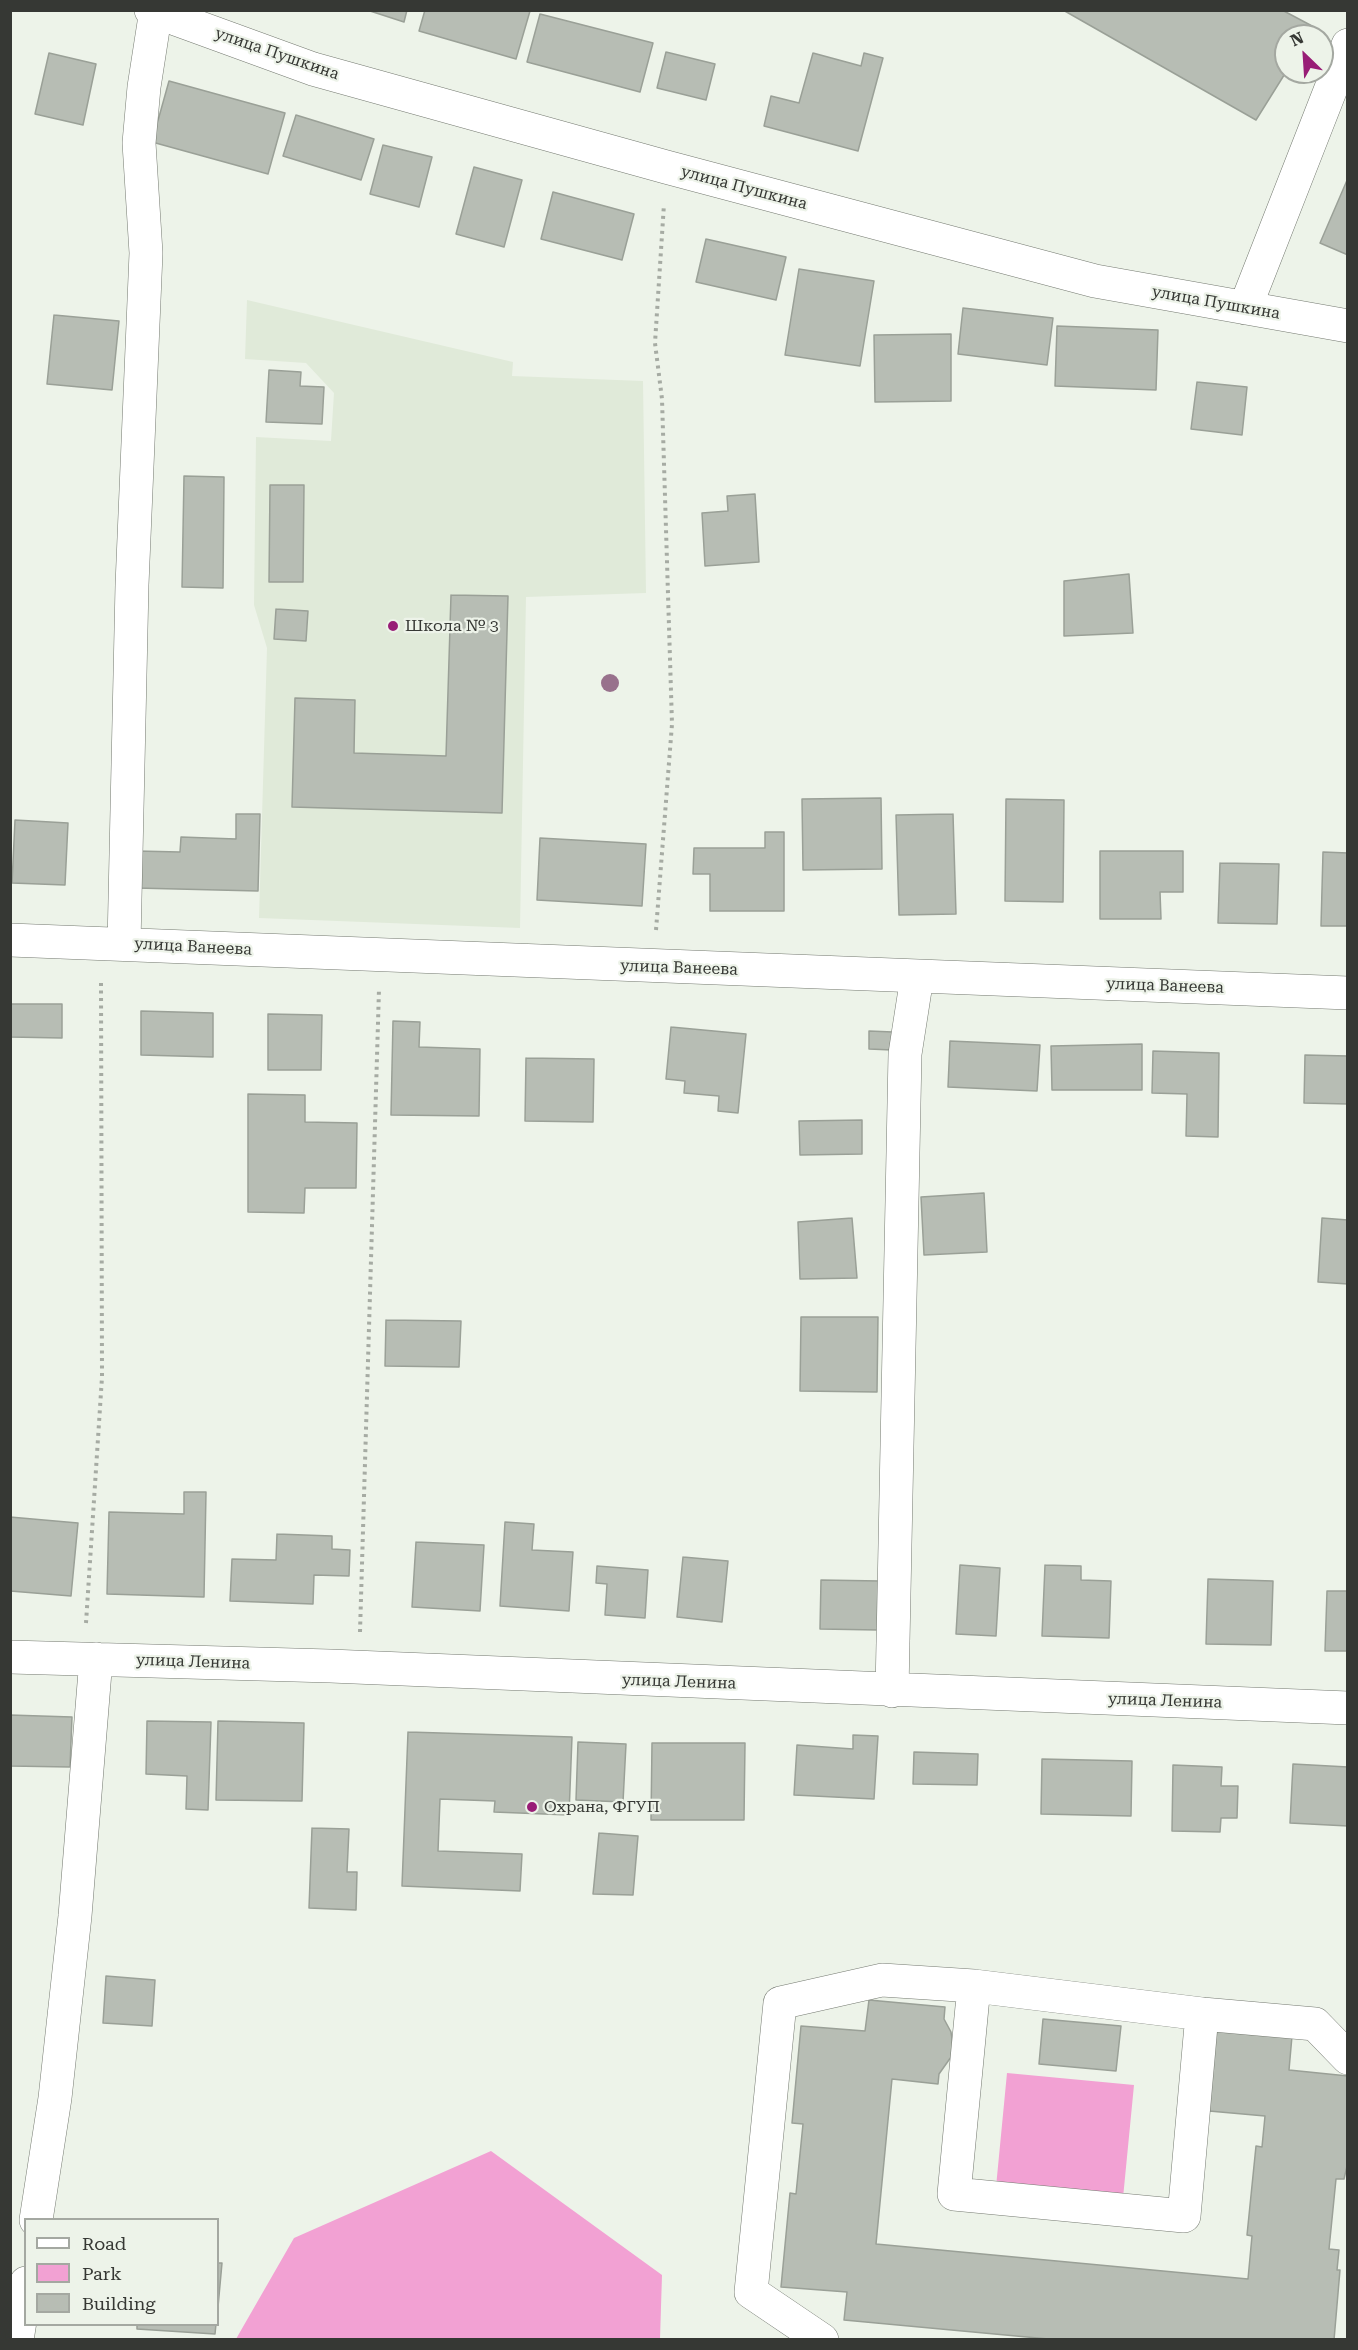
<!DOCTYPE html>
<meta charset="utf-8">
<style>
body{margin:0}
#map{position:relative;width:1358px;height:2350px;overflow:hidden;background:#edf3e9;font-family:"Roboto Serif",serif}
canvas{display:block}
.frame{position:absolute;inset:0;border:12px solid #363834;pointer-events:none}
.legend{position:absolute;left:24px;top:2218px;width:195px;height:108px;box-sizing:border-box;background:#edf3e9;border:2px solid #a4a8a1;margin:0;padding:8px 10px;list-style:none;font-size:18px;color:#363834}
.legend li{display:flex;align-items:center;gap:12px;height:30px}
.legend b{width:30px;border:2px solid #a4a8a1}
.north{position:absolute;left:1274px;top:24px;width:60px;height:60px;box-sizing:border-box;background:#edf3e9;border:2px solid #a4a8a1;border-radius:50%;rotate:335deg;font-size:16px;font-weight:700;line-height:24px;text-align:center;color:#363834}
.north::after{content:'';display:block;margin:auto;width:21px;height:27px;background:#981d76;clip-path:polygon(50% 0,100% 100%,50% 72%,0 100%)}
</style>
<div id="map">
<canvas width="1358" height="2350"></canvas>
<div class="frame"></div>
<ul class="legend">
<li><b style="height:8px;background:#fff"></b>Road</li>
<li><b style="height:16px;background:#f2a1d3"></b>Park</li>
<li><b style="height:16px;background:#b7bdb4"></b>Building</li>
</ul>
<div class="north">N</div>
</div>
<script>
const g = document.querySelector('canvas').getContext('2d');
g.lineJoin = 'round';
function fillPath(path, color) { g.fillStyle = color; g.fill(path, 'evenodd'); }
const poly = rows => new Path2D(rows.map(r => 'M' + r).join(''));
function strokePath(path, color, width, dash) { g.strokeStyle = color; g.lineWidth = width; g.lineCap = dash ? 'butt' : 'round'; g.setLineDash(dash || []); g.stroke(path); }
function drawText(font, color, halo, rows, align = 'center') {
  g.font = font + ' "Roboto Serif",serif'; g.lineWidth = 4.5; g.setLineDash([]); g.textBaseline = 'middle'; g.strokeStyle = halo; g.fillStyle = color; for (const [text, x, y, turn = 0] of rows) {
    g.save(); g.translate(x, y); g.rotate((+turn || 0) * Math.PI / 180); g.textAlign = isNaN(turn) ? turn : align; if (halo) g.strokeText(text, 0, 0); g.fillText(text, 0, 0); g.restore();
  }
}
fillPath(poly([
 [247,300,513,362,512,376,643,381,646,593,526,597,520,928,259,918,267,648,254,605,256,437,331,441,334,393,306,363,245,359]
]), '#e0ead9');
fillPath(poly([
 [1007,2073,1134,2085,1123,2198,996,2187],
 [491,2151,662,2275,660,2339,236,2339,294,2238]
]), '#f2a1d3');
const building = poly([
 [367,10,407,10,404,22,367,10],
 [425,10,528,10,530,11,516,59,419,31,425,10],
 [1063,10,1282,10,1314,27,1309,36,1286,36,1286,72,1256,120,1063,10],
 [540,14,653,43,640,92,527,62,540,14],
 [666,52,715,64,706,100,657,88,666,52],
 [49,53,96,64,83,125,35,114,49,53],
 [813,53,861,66,864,53,883,58,858,151,764,126,771,96,799,103,813,53],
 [169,81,285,113,268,174,152,142,169,81],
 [296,115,374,139,361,180,283,156,296,115],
 [383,145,432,157,419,207,370,194,383,145],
 [474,167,522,180,504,247,456,234,474,167],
 [1348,178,1348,255,1320,243,1348,178],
 [553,192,634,214,622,260,541,239,553,192],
 [706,239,786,257,776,300,696,282,706,239],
 [799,269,874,281,860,366,785,355,799,269],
 [963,308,1053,318,1047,365,958,354,963,308],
 [54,315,119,321,112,390,47,384,54,315],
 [1057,326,1158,330,1156,390,1055,386,1057,326],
 [951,334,951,401,875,402,874,335,951,334],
 [269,370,301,372,300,386,324,387,322,424,266,422,269,370],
 [1197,382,1247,387,1242,435,1191,429,1197,382],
 [184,476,224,477,223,588,182,587,184,476],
 [270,485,304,485,303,582,269,582,270,485],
 [755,494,759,562,705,566,702,513,728,511,727,496,755,494],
 [1129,574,1133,633,1064,636,1064,581,1129,574],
 [451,595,508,596,502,813,292,807,295,698,355,700,354,753,446,756,451,595],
 [276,609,308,611,306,641,274,639,276,609],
 [881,798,882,869,803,870,802,799,881,798],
 [1006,799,1064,800,1063,902,1005,901,1006,799],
 [236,814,260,814,258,891,136,888,137,851,180,852,181,837,236,839,236,814],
 [953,814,956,914,899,915,896,815,953,814],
 [15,820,68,823,65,885,12,883,15,820],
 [765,832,784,832,784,911,710,911,710,874,693,874,694,848,765,848,765,832],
 [540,838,646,844,642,906,537,900,540,838],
 [1100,851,1183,851,1183,892,1160,892,1161,919,1100,919,1100,851],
 [1323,852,1348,853,1348,926,1321,926,1323,852],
 [1220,863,1279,864,1277,924,1218,923,1220,863],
 [10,1004,62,1004,62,1038,10,1037,10,1004],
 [141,1011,213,1013,213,1057,141,1055,141,1011],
 [268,1014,322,1015,321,1070,268,1070,268,1014],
 [393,1021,420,1022,419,1047,480,1049,479,1116,391,1115,393,1021],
 [671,1027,746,1034,738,1113,718,1111,719,1096,684,1093,685,1081,666,1079,671,1027],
 [869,1031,893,1032,892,1050,869,1049,869,1031],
 [950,1041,1040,1045,1037,1091,948,1087,950,1041],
 [1142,1044,1142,1090,1052,1090,1051,1046,1142,1044],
 [1153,1051,1219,1053,1218,1137,1186,1136,1187,1094,1152,1093,1153,1051],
 [1305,1055,1348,1056,1348,1104,1304,1103,1305,1055],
 [526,1058,594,1059,593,1122,525,1121,526,1058],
 [248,1094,305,1095,305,1122,357,1123,356,1188,305,1188,304,1213,248,1212,248,1094],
 [862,1120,862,1154,800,1155,799,1121,862,1120],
 [984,1193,987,1252,924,1255,921,1197,984,1193],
 [852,1218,857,1278,800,1279,798,1222,852,1218],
 [1322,1218,1348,1220,1348,1284,1318,1282,1322,1218],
 [801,1317,878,1317,877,1392,800,1391,801,1317],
 [386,1320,461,1321,459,1367,385,1366,386,1320],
 [184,1492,206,1492,204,1597,107,1594,109,1512,184,1514,184,1492],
 [10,1517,78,1523,71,1596,10,1591,10,1517],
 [505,1522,534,1524,532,1550,573,1552,569,1611,500,1606,505,1522],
 [277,1534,332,1536,332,1549,350,1550,349,1576,314,1575,313,1604,230,1601,232,1559,276,1560,277,1534],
 [416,1542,484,1545,480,1611,412,1607,416,1542],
 [683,1557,728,1561,722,1622,677,1617,683,1557],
 [960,1565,1000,1568,996,1636,956,1634,960,1565],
 [1045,1565,1081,1566,1081,1580,1111,1581,1109,1638,1042,1636,1045,1565],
 [597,1566,648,1570,645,1618,605,1615,607,1584,596,1583,597,1566],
 [1208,1579,1273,1581,1271,1645,1206,1644,1208,1579],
 [821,1580,880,1581,878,1630,820,1629,821,1580],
 [1327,1591,1348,1591,1348,1651,1325,1651,1327,1591],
 [10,1715,72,1717,70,1767,10,1766,10,1715],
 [147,1721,211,1722,208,1810,186,1809,187,1776,146,1774,147,1721],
 [218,1721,304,1723,302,1801,216,1800,218,1721],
 [408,1732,572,1737,569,1815,494,1812,495,1801,440,1799,438,1851,522,1854,520,1891,402,1886,408,1732],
 [853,1735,878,1736,874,1799,794,1795,797,1745,853,1749,853,1735],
 [578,1742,626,1744,623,1802,576,1800,578,1742],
 [652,1743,745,1743,744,1820,651,1820,652,1743],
 [914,1752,978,1754,977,1785,913,1784,914,1752],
 [1042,1759,1132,1761,1131,1816,1041,1814,1042,1759],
 [1293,1764,1348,1767,1348,1826,1290,1823,1293,1764],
 [1173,1765,1222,1767,1221,1786,1238,1786,1237,1818,1221,1818,1220,1832,1172,1831,1173,1765],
 [312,1828,349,1829,347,1872,357,1872,356,1910,309,1908,312,1828],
 [599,1833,638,1836,633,1895,593,1894,599,1833],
 [106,1976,155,1980,152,2026,103,2023,106,1976],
 [869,2000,945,2007,944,2019,951,2032,953,2046,951,2057,939,2074,938,2084,892,2079,876,2244,1248,2279,1252,2236,1247,2235,1256,2146,1262,2147,1265,2116,1209,2111,1216,2029,1292,2036,1289,2070,1348,2076,1348,2162,1344,2179,1336,2179,1329,2249,1339,2250,1337,2270,1340,2270,1334,2340,1059,2340,844,2320,847,2292,781,2287,790,2193,796,2194,803,2124,792,2123,801,2026,865,2031,869,2000],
 [1043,2019,1121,2026,1116,2071,1039,2064,1043,2019],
 [218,2263,222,2263,218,2307,218,2263],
 [137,2324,216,2324,215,2334,137,2329,137,2324]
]);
fillPath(building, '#b7bdb4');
strokePath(building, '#9aa097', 1.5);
const minor = poly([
 [151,10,313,69,666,167,1095,281,1348,326],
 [1245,308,1348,45],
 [10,940,1348,993],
 [124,944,132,585,146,253,139,143,144,87,156,10],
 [10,1657,330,1666,1348,1708],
 [892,1691,905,1054,917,977],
 [974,1986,1202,2014],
 [36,2220,55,2098,75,1916,96,1659],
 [17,2340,26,2283],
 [822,2340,751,2292,780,2003,882,1980,974,1986,954,2194,1184,2216,1202,2014,1315,2024,1348,2058]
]);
strokePath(minor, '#757a71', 34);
strokePath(poly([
 [656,930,672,724,662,399,655,343,664,204],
 [86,1623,102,1377,101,980],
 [360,1632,379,989]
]), '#a6aba3', 4, [3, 4.5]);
strokePath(minor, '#fff', 33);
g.fillStyle = '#98718c';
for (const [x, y] of [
 [610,683]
]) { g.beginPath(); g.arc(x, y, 9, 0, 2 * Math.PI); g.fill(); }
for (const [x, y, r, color] of [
 [393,626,6,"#981d76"],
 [532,1807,6,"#981d76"]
]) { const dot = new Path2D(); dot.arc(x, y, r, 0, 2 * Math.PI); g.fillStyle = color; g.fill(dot); strokePath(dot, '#edf3e9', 2); }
drawText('16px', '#363834', '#edf3e9', [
 ["улица Пушкина",277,54,19],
 ["улица Пушкина",744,188,15],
 ["улица Пушкина",1216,303,10],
 ["улица Ванеева",193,947,3],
 ["улица Ванеева",679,968,2],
 ["улица Ванеева",1165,986,2],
 ["улица Ленина",193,1662,2],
 ["улица Ленина",679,1682,2],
 ["улица Ленина",1165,1701,2]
]);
drawText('16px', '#363834', '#edf3e9', [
 ["Школа № 3",405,626],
 ["Охрана, ФГУП",544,1807]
], 'left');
</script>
